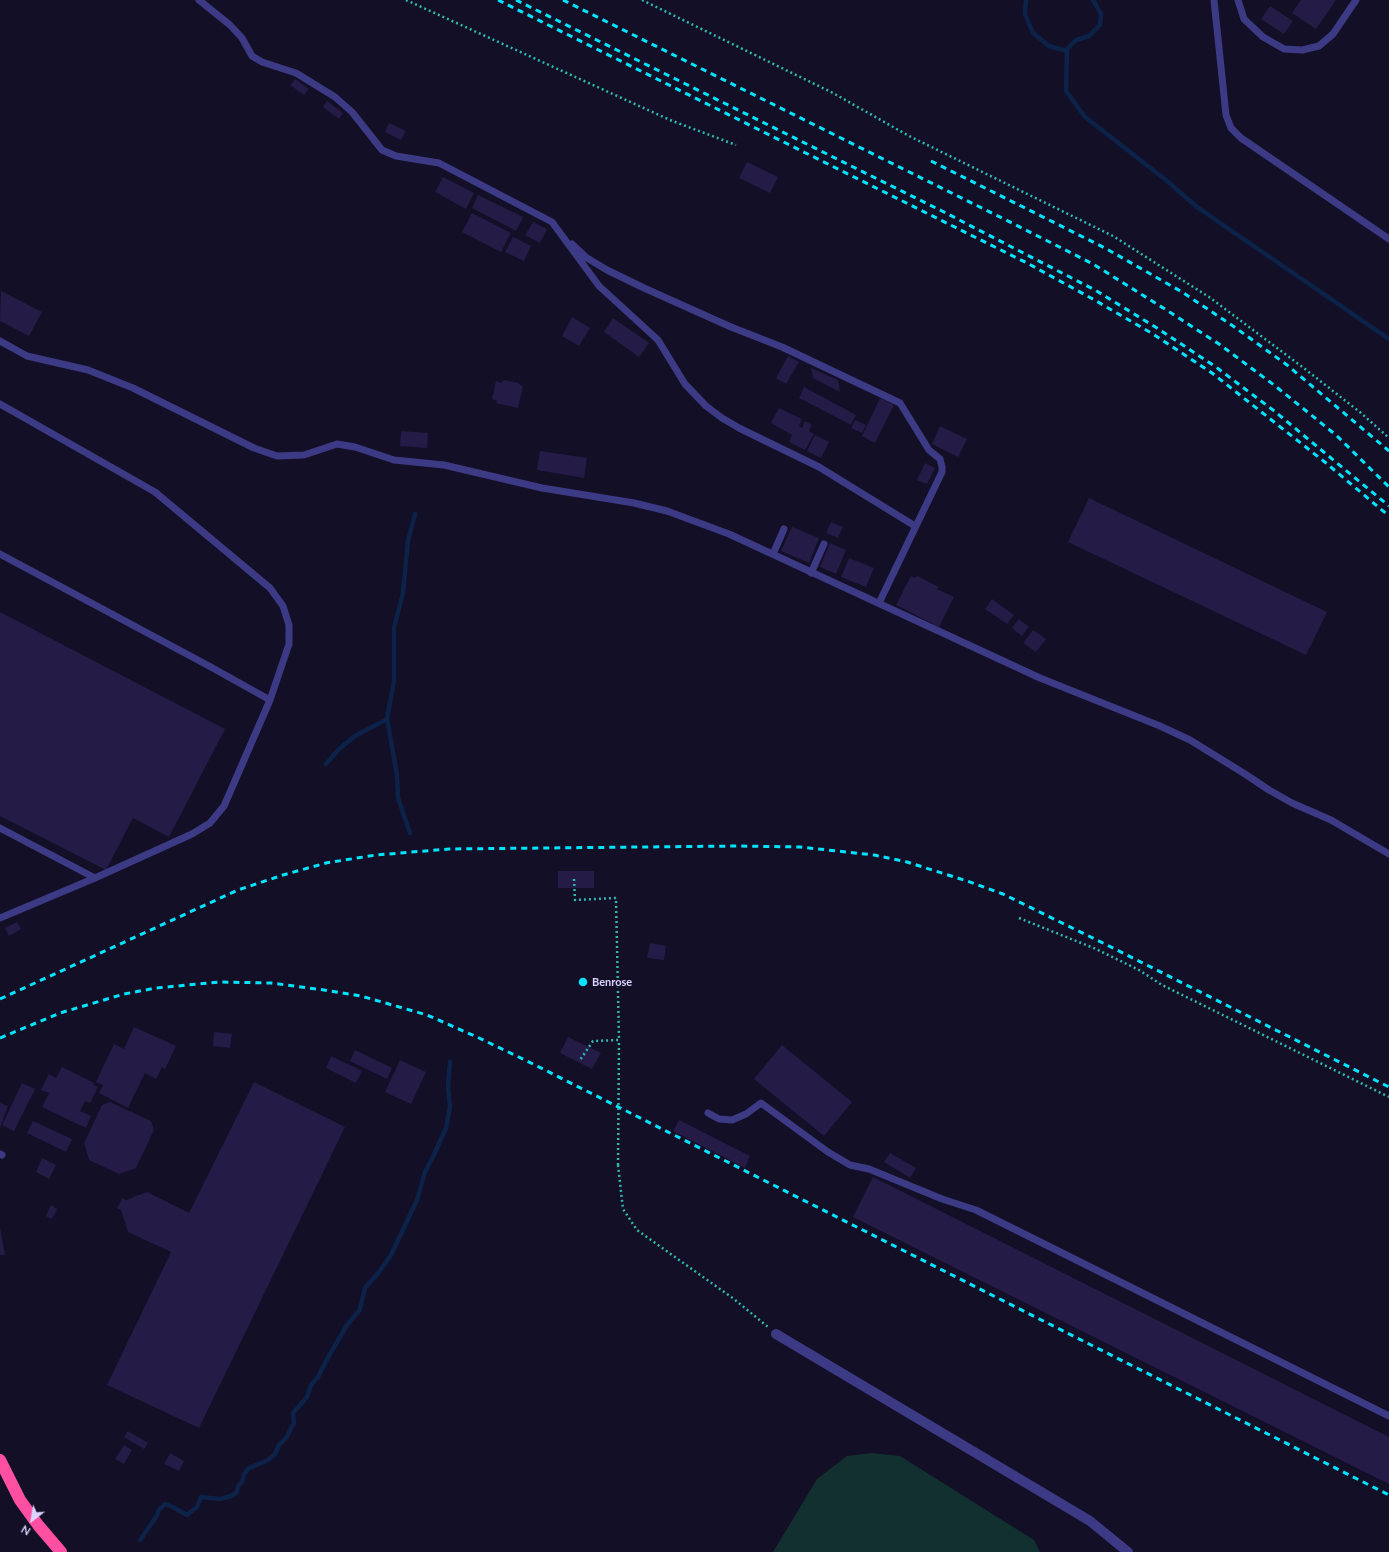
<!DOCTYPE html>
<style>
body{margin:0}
#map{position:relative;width:1389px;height:1552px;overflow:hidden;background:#130f26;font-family:Lato,sans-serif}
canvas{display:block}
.north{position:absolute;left:12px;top:1500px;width:40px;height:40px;-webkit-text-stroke:3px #130f26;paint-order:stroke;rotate:211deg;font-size:11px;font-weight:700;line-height:16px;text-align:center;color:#d9d4ff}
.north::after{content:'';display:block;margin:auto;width:14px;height:18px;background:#d9d4ff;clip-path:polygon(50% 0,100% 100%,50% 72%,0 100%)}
</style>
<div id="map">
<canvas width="1389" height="1552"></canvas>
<div class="north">N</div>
</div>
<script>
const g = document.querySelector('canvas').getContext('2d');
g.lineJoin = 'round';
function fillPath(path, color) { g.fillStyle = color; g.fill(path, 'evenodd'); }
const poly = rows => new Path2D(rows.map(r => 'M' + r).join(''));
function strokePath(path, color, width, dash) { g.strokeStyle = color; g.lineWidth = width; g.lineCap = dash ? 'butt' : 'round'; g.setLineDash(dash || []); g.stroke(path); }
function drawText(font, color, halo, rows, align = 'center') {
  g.font = font + ' Lato,sans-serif'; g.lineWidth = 4; g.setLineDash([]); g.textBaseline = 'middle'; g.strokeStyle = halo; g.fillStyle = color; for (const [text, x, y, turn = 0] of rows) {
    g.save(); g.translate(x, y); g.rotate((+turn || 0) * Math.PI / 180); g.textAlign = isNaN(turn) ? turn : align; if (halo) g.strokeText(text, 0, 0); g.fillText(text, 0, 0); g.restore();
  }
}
fillPath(poly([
 [872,1453,900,1456,1034,1540,1040,1552,773,1552,817,1479,847,1456]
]), '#12302f');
strokePath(poly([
 [1026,0,1025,14,1033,33,1049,46,1067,51],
 [1093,0,1101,14,1100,25,1089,36,1076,40,1067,49,1066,91,1085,117,1166,180,1197,207,1389,339],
 [326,764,339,749,355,736,387,719],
 [410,833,398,798,397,775,387,719,394,681,394,628,403,593,408,541,415,514],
 [140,1540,156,1517,159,1510,165,1504,173,1507,187,1515,197,1507,201,1497,220,1499,231,1496,236,1493,239,1485,242,1482,244,1474,249,1468,268,1460,275,1454,279,1445,286,1438,294,1423,293,1413,307,1397,311,1385,318,1377,326,1361,347,1325,359,1311,361,1305,365,1288,379,1272,391,1255,417,1200,425,1172,433,1157,446,1128,450,1107,448,1086,450,1062]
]), '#0c2248', 4.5);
fillPath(poly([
 [1301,0,1336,0,1316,29,1292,13],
 [1270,6,1293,21,1284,34,1261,19],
 [295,79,309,89,304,95,290,85],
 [327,101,343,113,339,119,323,107],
 [389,123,406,131,401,140,385,132],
 [747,162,778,177,770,193,739,178],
 [443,177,474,193,466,209,435,192],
 [478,195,523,217,516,231,472,208],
 [472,213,511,233,501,252,462,232],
 [533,222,547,229,540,243,525,235],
 [513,237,531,246,524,261,505,252],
 [1,291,42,312,29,336,0,321],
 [572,317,590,328,579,346,562,336],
 [613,318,649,343,639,357,604,332],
 [788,356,799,362,786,384,776,378],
 [811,368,838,380,840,392,813,378],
 [504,380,518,383,523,387,518,408,496,403,497,401,492,399,496,381,501,383],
 [804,387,856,415,851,425,799,398],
 [880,398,894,405,875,443,862,436],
 [779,408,802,419,799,426,802,428,805,421,812,425,809,431,814,434,805,450,789,442,792,435,771,423],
 [855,420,866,425,862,433,851,428],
 [940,426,967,439,958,457,932,444],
 [401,431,428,433,427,448,400,446],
 [815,435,829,442,821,458,807,451],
 [540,451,587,458,584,478,537,470],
 [925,463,935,468,927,484,917,480],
 [1089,498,1327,612,1306,655,1068,542],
 [831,522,843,527,838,538,826,533],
 [792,527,819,538,809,563,781,551],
 [830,543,846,550,836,574,820,567],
 [849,558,874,568,866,587,841,577],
 [911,576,915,578,917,576,939,587,937,589,954,597,939,627,896,605],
 [992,599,1014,615,1007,624,985,609],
 [0,612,225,729,169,837,133,818,106,870,0,816],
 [1019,619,1029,627,1022,636,1012,628],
 [1033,630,1046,639,1036,652,1023,643],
 [558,871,594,871,594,888,558,888],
 [17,922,21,929,9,936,5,928],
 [650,943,666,946,664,960,647,958],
 [134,1027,176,1046,165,1069,162,1067,156,1079,145,1073,128,1108,99,1093,103,1085,96,1082,114,1044,124,1049],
 [214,1032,232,1034,230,1048,213,1046],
 [568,1037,601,1053,592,1069,560,1053],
 [782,1045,852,1102,824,1136,754,1079],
 [355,1050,392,1068,387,1079,350,1061],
 [331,1056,362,1071,356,1083,326,1068],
 [400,1060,426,1072,411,1104,385,1092],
 [62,1067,94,1083,93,1085,98,1087,90,1103,85,1101,80,1111,91,1116,86,1128,42,1107,49,1093,41,1090,49,1074,56,1078],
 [254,1082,345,1127,199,1428,107,1385,171,1252,128,1232,121,1210,117,1208,122,1198,126,1200,147,1192,189,1213],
 [22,1083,35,1089,14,1131,2,1125],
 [110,1102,151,1121,154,1130,136,1168,119,1174,89,1160,84,1143,102,1105],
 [0,1103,8,1106,0,1128],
 [679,1120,750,1156,745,1168,673,1131],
 [33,1121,72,1139,66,1152,27,1133],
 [890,1153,916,1168,910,1178,884,1162],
 [42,1158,56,1165,49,1179,36,1172],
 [873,1177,1389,1437,1389,1484,853,1217],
 [51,1205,57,1209,52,1219,46,1216],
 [0,1228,5,1255,0,1255],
 [128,1431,148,1443,144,1449,124,1437],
 [124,1445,132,1450,124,1464,115,1459],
 [170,1453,184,1461,179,1471,164,1464]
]), '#241b47');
strokePath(poly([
 [406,0,670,120,736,145],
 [642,0,833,93,909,136,1113,236,1209,297,1305,369,1361,413,1389,438],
 [574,879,575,900,616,898,619,1040,593,1041,580,1060],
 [1019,918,1096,949,1139,970,1162,985,1389,1097],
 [618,1165,623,1209,637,1230,734,1299,768,1327]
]), '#2fb8b0', 2.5, [2, 3]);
strokePath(poly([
 [199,0,230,25,242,38,252,56,262,62,296,73,335,97,352,112,382,150,396,156,439,163,552,222,599,286,658,340,685,384,706,406,722,418,739,428,819,467,915,526],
 [1214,0,1226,115,1231,128,1241,138,1389,239],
 [1238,0,1244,19,1263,37,1284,49,1302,50,1319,46,1333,34,1356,0],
 [572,244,587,258,607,270,644,288,731,327,782,347,900,403,929,450,940,459,942,467,942,472,879,603],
 [0,341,27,356,88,370,133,388,254,448,277,456,304,455,337,444,355,447,394,460,444,465,542,488,634,503,667,511,729,534,1040,678,1160,726,1190,740,1245,774,1269,790,1292,803,1331,820,1389,854],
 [0,404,155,492,270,588,283,606,289,625,289,644,270,700],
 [0,554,209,666,270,700,224,806,210,823,192,834,95,878,0,918],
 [773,554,784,529],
 [811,573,824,544],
 [0,828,95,878],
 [708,1113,719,1119,732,1120,746,1114,761,1103,828,1152,850,1165,869,1169,942,1199,976,1210,1389,1416],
 [0,1154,2,1155]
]), '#3d3a85', 7);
strokePath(poly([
 [776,1334,1090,1521,1128,1552]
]), '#3d3a85', 10);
strokePath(poly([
 [0,1460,20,1500,38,1525,61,1552]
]), '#ff4fa3', 12);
strokePath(poly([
 [498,0,1027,263,1091,298,1153,334,1212,373,1326,463,1389,516],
 [516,0,942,211,1095,290,1157,328,1216,367,1273,410,1389,506],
 [563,0,1012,223,1093,264,1168,311,1219,344,1274,385,1336,435,1389,487],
 [931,161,1105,248,1182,292,1233,326,1287,365,1389,451],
 [0,999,238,890,283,875,326,863,376,855,449,849,738,846,800,847,874,855,907,862,967,881,1003,894,1107,945,1389,1087],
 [0,1038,60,1013,124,994,156,988,220,982,271,983,324,990,361,996,427,1015,477,1037,525,1060,1389,1495]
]), '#00e5ff', 3, [6, 5]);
strokePath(poly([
 [618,1165,619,1040]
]), '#2fb8b0', 2.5, [2, 3]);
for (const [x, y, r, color] of [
 [583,982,5,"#00e5ff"]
]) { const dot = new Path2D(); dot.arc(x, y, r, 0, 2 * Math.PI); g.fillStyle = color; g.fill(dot); strokePath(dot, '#130f26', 1.5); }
drawText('bold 11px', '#d9d4ff', '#130f26', [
 ["Benrose",592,982]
], 'left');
</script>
